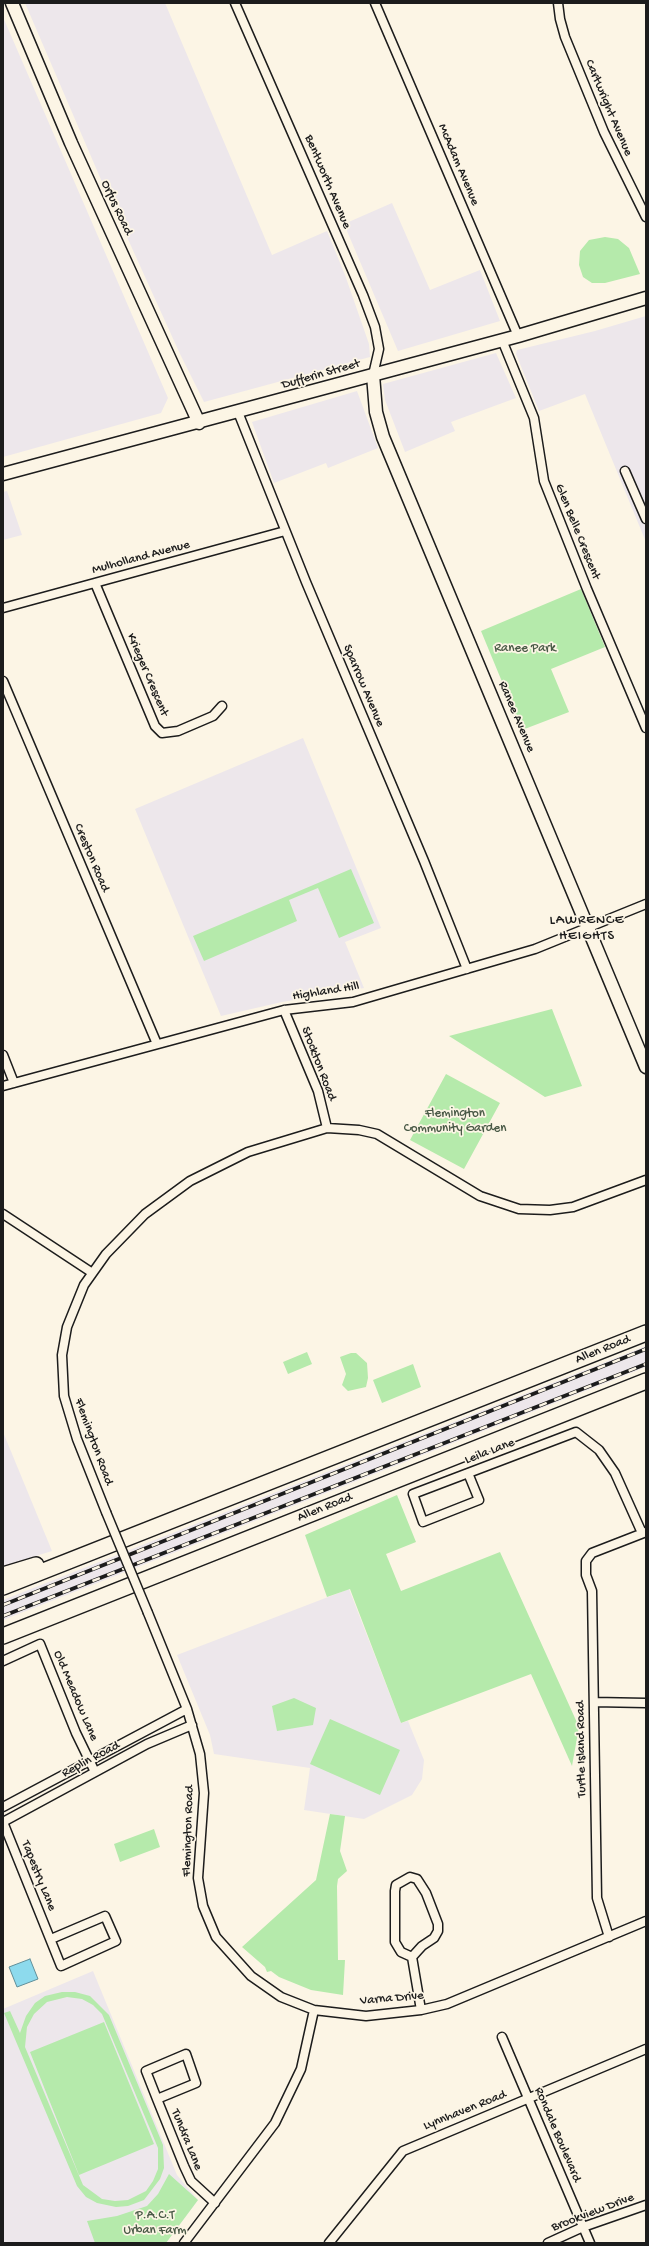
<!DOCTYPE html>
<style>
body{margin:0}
#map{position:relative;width:649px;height:2246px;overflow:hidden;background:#fcf5e5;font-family:"Gochi Hand",sans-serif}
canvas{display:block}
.frame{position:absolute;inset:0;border:4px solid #1c1c1c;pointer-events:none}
</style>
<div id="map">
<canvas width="649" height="2246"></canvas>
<div class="frame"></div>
</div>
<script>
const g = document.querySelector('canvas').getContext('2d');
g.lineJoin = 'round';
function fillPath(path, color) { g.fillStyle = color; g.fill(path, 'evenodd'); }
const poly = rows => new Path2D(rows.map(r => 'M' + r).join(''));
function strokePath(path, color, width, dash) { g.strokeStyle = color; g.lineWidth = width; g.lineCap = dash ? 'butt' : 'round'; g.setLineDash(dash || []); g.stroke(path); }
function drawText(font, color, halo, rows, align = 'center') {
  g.font = font + ' "Gochi Hand",sans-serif'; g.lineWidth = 3.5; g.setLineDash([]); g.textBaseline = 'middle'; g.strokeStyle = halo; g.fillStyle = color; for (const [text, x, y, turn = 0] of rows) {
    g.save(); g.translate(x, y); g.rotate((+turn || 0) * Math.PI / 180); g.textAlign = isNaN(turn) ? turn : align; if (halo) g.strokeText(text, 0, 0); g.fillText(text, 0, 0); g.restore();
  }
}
fillPath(poly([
 [25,3,165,3,272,255,327,231,345,275,369,344,370,357,204,402,180,354,102,182],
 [3,17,168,398,161,413,3,457],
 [392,203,430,290,480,270,500,321,398,351,344,224],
 [646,316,646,542,585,394,539,411,516,354,517,350,595,331],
 [496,353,516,398,451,422,455,431,405,452,385,400,383,384],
 [357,391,378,448,328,468,326,463,274,483,252,422],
 [7,491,22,535,3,540,3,492],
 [303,738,381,928,345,942,364,988,282,1002,221,1016,135,809],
 [646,1346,646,1367,3,1620,3,1600],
 [3,1432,52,1551,3,1566],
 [349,1589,401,1723,408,1721,424,1760,422,1779,412,1795,364,1819,304,1810,310,1768,214,1754,210,1735,177,1655],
 [93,1971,177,2175,198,2200,166,2243,3,2243,3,2009]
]), '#ede7eb');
fillPath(poly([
 [605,237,618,239,629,248,640,274,605,283,592,283,583,277,579,265,580,251,589,240],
 [581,589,605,647,551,669,569,712,522,730,481,631],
 [351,869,374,923,339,938,318,888,289,900,297,921,204,961,193,936],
 [552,1009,582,1086,545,1097,449,1036],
 [446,1074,500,1103,464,1169,410,1140],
 [307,1352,312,1364,288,1374,283,1362],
 [351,1353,356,1353,367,1363,368,1378,366,1387,348,1391,342,1385,346,1374,340,1357],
 [413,1364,421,1387,382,1403,373,1380],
 [397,1495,416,1542,386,1554,401,1591,500,1552,579,1727,572,1766,531,1674,401,1723,350,1589,327,1597,305,1535],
 [294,1698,316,1708,313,1725,277,1731,272,1706],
 [330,1719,400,1750,380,1795,310,1764],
 [330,1814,345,1816,340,1851,347,1871,338,1879,337,1886,338,1960,345,1960,343,1995,311,1990,279,1977,271,1971,267,1972,265,1967,242,1947,316,1880],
 [154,1829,160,1847,120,1862,114,1844],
 [62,1992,75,1992,90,1996,109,2015,163,2145,164,2168,160,2179,144,2200,128,2206,116,2207,97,2203,86,2197,77,2186,4,2013,10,2011,20,2033,26,2016,35,2003,45,1996],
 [67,1997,82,1999,93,2005,102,2014,158,2148,158,2169,153,2181,146,2191,128,2200,115,2201,102,2199,83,2185,25,2047,27,2027,34,2014,47,2002],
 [104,2022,154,2144,79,2175,30,2052],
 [169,2174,198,2200,166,2243,95,2243,87,2221,117,2216,147,2206,158,2194]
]), '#b5eaab');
const water = poly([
 [30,1959,38,1979,17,1987,9,1967,30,1959]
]);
fillPath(water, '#8ddaed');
strokePath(water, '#608e99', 1);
const street = poly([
 [235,3,363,295,375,327,379,349,373,375],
 [375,3,518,336],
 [558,3,560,19,565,37,604,132,646,217],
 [502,340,534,418,544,481,587,589,646,728],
 [238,412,306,582,424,861,467,969],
 [625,471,646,519],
 [95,583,155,726,162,733,178,731,213,716,222,706],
 [3,608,285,531],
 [3,681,157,1044],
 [284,1010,318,1091,327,1128],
 [3,1055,14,1083],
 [3,1086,284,1010,353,1002,535,949,646,904],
 [3,1214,91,1272],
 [468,1473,479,1500,423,1522,413,1494,576,1432,599,1450,615,1473,642,1533],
 [106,1512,77,1439,64,1396,62,1355,67,1327,84,1285,106,1254,145,1214,190,1181,248,1152,327,1128,359,1130,377,1134,480,1196,519,1209,550,1210,573,1207,646,1180],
 [148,1613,187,1709,200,1754,204,1793,198,1878,203,1906,216,1937,251,1976,281,1997,314,2010,366,2016,421,2010,447,2004,646,1921],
 [3,1661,40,1644,76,1733,95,1772],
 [594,1702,646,1703],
 [3,1807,187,1709],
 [3,1822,61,1966,116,1941,105,1916,51,1939],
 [3,1822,147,1744,192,1725],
 [609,1937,597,1898,592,1591,586,1575,586,1561,592,1553,646,1532],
 [412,1957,401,1952,395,1942,395,1891,396,1885,410,1877,417,1879,426,1893,438,1924,438,1931,434,1938,422,1946,412,1957,421,2010],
 [502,2037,590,2243],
 [157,2099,196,2083,186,2054,146,2071,157,2099,184,2166,191,2181,215,2203],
 [184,2243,275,2123,301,2069,314,2010],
 [329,2243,403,2151,646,2049],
 [548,2243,583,2227,646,2205]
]);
const secondary = poly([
 [12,3,71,143,199,423],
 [373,375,376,412,383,437,646,1067],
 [3,474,518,336,646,298]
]);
const highway = poly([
 [3,1575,36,1565],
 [3,1587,646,1333],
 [3,1636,646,1381]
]);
strokePath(street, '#1c1c1c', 11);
strokePath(secondary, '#1c1c1c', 15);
strokePath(highway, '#1c1c1c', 18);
strokePath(street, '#fcf5e5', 8);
strokePath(secondary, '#fcf5e5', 12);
strokePath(highway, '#fcf5e5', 15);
const rail = poly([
 [3,1605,646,1349],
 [3,1616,646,1364]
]);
strokePath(rail, '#1c1c1c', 4);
strokePath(rail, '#fcf5e5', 2.5, [8]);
const streetBridge = poly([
 [106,1512,148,1613]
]);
strokePath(streetBridge, '#1c1c1c', 11, []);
strokePath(streetBridge, '#fcf5e5', 8);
drawText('13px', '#1c1c1c', '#fcf5e5', [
 ["Cartwright Avenue",608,108,67],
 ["McAdam Avenue",458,165,67],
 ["Bentworth Avenue",327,182,67],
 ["Orfus Road",116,208,65],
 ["Dufferin Street",321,375,-16],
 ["Glen Belle Crescent",577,532,68],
 ["Mulholland Avenue",141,558,-15],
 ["Krieger Crescent",147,675,67],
 ["Sparrow Avenue",363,686,67],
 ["Ranee Avenue",516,717,67],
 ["Creston Road",91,858,67],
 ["Highland Hill",326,992,-9],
 ["Stockton Road",318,1064,69],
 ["Allen Road",603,1350,-22],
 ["Flemington Road",93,1442,70],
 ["Leila Lane",490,1452,-21],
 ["Allen Road",325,1508,-22],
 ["Old Meadow Lane",75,1696,67],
 ["Turtle Island Road",582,1749,-91],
 ["Replin Road",91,1760,-28],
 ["Flemington Road",189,1831,-88],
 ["Tapestry Lane",38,1876,68],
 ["Varna Drive",392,1999,-5],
 ["Lynnhaven Road",465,2111,-22],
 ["Rondale Boulevard",557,2135,67],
 ["Tundra Lane",186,2140,68],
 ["Brookview Drive",593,2213,-21]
]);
drawText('13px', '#4a5a47', '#fcf5e5', [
 ["Ranee Park",525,649],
 ["Flemington",455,1114],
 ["Community Garden",455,1129],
 ["P.A.C.T",155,2216],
 ["Urban Farm",155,2231]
]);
g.letterSpacing = '1px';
drawText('14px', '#1c1c1c', '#fcf5e5', [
 ["LAWRENCE",587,921],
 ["HEIGHTS",587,937]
]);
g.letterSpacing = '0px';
</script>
